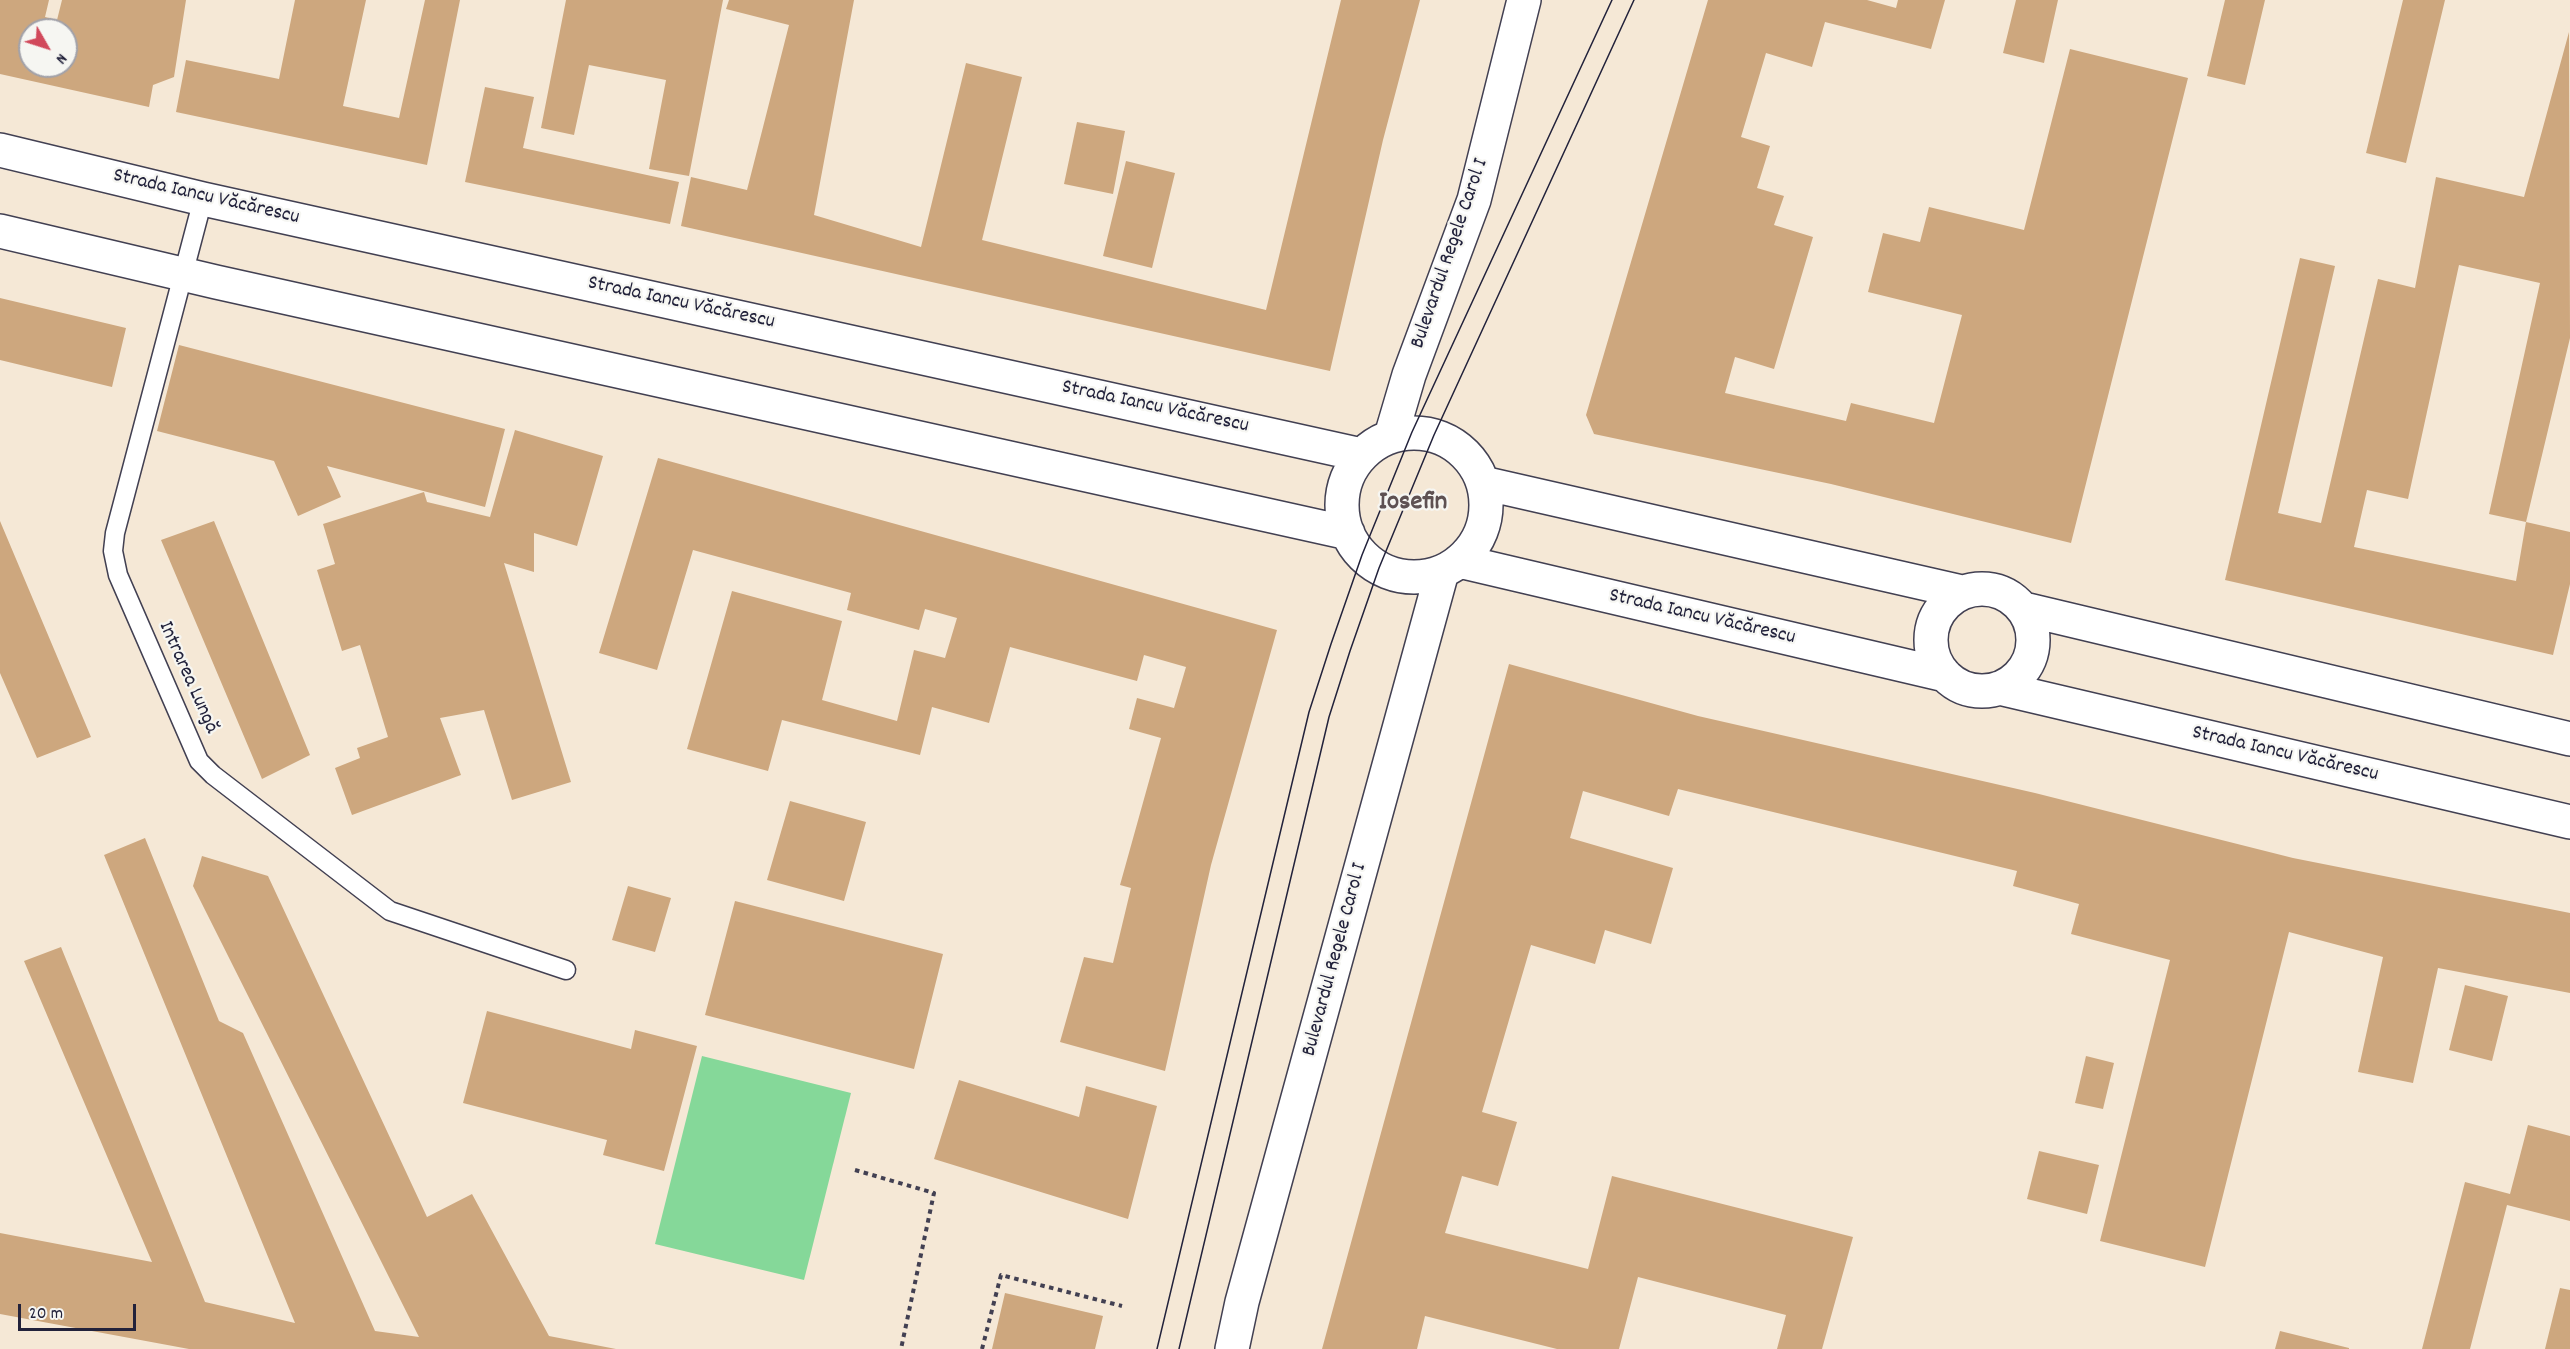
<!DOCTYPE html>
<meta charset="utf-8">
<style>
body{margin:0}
#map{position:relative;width:2570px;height:1349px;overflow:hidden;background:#f5e8d6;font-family:Dekko,sans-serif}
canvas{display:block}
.north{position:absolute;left:18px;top:18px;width:60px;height:60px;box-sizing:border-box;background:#f6f6f2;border:2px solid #a1a1a9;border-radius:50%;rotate:129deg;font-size:16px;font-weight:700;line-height:24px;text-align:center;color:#22223b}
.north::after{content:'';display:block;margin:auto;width:21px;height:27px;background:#d1495b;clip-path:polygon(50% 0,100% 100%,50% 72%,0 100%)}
.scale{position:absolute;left:18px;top:1304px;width:118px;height:27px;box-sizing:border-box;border:3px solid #22223b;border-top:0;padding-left:8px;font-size:18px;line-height:21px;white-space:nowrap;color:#22223b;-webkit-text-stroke:4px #f6f6f2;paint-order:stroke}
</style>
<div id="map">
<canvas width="2570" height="1349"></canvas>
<div class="north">N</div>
<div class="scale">20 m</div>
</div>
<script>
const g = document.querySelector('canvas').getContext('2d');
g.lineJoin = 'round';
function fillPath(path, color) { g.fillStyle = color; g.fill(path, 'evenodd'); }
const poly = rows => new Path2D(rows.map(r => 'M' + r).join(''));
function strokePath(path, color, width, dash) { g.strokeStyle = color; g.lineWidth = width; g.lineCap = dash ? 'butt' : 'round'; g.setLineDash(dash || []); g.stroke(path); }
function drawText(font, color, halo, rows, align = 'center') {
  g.font = font + ' Dekko,sans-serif'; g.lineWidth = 4.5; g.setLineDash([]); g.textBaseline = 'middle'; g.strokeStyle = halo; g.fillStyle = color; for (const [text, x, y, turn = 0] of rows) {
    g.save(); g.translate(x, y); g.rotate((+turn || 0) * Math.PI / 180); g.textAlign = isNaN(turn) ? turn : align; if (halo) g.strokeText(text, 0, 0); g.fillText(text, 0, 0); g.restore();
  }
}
fillPath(poly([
 [702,1056,851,1093,804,1280,655,1244]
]), '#85d899');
fillPath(poly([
 [0,0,49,0,45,17,57,20,62,0,186,0,174,77,153,85,149,107,0,74],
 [30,30,66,30,66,66,30,66],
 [295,0,366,0,343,106,399,118,425,0,460,0,427,165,176,112,186,60,279,79],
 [566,0,723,0,689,176,649,169,666,80,589,65,574,135,541,128],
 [729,0,854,0,814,215,921,247,966,63,1022,77,982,240,1266,310,1341,0,1420,0,1383,140,1330,371,681,226,691,177,747,190,789,25,726,9],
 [1708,0,1867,0,1896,8,1898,0,1945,0,1931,49,1825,22,1812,67,1766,53,1741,137,1770,146,1757,188,1784,196,1774,225,1813,237,1774,369,1735,357,1725,393,1846,421,1851,403,1934,423,1962,315,1868,292,1883,233,1920,242,1929,207,2024,230,2070,49,2188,78,2071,543,1831,484,1594,434,1586,415],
 [2016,0,2058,0,2044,63,2003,53],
 [2225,0,2265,0,2245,85,2207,76],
 [2403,0,2445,0,2406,163,2366,153],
 [2569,32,2570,338,2526,522,2489,514,2540,283,2459,265,2408,499,2367,490,2354,547,2516,581,2526,522,2570,532,2570,584,2553,655,2225,580,2300,258,2335,266,2278,513,2321,523,2378,279,2415,288,2436,177,2524,197],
 [485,87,534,97,523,148,679,182,670,224,465,182],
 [1077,122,1125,131,1113,194,1064,184],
 [1126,161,1175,173,1152,268,1103,256],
 [0,298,126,328,112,387,0,360],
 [179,345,505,429,485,507,327,466,341,497,298,516,274,461,157,431],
 [515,430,603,456,577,546,534,533,534,572,504,563,571,782,512,800,484,710,440,718,461,775,352,815,335,768,360,758,357,748,388,737,360,645,342,651,317,570,335,564,323,524,424,492,427,502,490,517],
 [658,458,1277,630,1211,865,1165,1071,1060,1042,1084,957,1113,963,1131,888,1120,885,1161,738,1129,729,1137,698,1174,708,1186,667,1144,655,1137,681,1010,647,989,723,932,707,920,755,782,720,768,771,687,749,732,591,842,621,822,700,897,721,914,650,945,658,957,618,925,609,919,630,847,610,851,593,693,550,657,670,599,653],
 [0,521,91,737,37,758,0,673],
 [214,521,310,755,262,779,161,540],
 [1509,664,1698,716,2035,793,2293,858,2570,913,2570,993,2438,968,2413,1083,2358,1072,2383,957,2289,932,2205,1267,2100,1241,2170,960,2071,934,2079,904,2013,886,2017,871,1678,789,1669,816,1583,791,1570,838,1673,868,1651,944,1605,930,1595,964,1531,945,1482,1112,1517,1122,1498,1186,1462,1176,1445,1233,1588,1269,1612,1176,1853,1237,1822,1349,1777,1349,1786,1315,1638,1277,1619,1349,1557,1349,1425,1316,1417,1349,1322,1349],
 [790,801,866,822,844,901,767,880],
 [145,838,219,1021,243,1033,375,1331,419,1337,193,886,202,856,268,876,427,1217,472,1194,549,1336,616,1349,189,1349,0,1314,0,1233,152,1262,24,961,61,947,205,1302,295,1323,104,855],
 [628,886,671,898,655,952,612,940],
 [735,901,943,954,914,1069,705,1015],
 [2465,985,2508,996,2492,1061,2449,1050],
 [487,1011,631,1049,635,1030,697,1046,664,1171,603,1155,607,1140,463,1103],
 [2086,1056,2114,1063,2103,1109,2075,1103],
 [959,1080,1079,1117,1086,1086,1157,1106,1128,1219,934,1159],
 [2528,1125,2570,1136,2570,1221,2507,1205,2470,1349,2422,1349,2465,1182,2510,1194],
 [2039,1151,2099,1165,2087,1214,2027,1199],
 [2560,1288,2570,1290,2570,1349,2545,1349],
 [1005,1293,1103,1316,1095,1349,992,1349],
 [2280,1331,2349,1348,2349,1349,2275,1349]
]), '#cda77e');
const lane = poly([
 [203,199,115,533,113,551,118,575,199,761,213,775,390,911,566,970]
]);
const street = poly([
 [0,150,203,199,1362,455],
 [0,231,216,282,1348,533],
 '1342 505a72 72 0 1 1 144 0a72 72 0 1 1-144 0Z',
 [1391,436,1409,375,1474,200,1524,0],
 [1483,483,1962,592],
 [1459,561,1945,675],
 '1931 640a51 51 0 1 1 102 0a51 51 0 1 1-102 0Z',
 [2024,609,2570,739],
 [1999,688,2570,822],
 [1232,1349,1242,1302,1442,572]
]);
strokePath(lane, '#424052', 21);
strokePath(street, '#424052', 36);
strokePath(poly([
 [855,1170,934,1193,901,1349],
 [982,1349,1001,1275,1122,1306]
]), '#424052', 4, [4.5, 4.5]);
strokePath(lane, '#fff', 18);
strokePath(street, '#fff', 33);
strokePath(poly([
 [1157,1349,1309,712,1331,644,1362,555,1412,432,1612,0],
 [1179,1349,1329,717,1350,651,1379,568,1434,435,1634,0]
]), '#22223b', 1.5);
drawText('21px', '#22223b', '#f6f6f2', [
 ["Strada Iancu Văcărescu",206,198,13],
 ["Bulevardul Regele Carol I",1451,254,-71],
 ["Strada Iancu Văcărescu",681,304,12],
 ["Strada Iancu Văcărescu",1155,408,12],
 ["Strada Iancu Văcărescu",1702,618,13],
 ["Intrarea Lungă",187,678,66],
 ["Strada Iancu Văcărescu",2285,755,13],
 ["Bulevardul Regele Carol I",1336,960,-75]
]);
drawText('bold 27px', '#5e5152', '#f6f6f2', [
 ["Iosefin",1413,504]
]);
</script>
